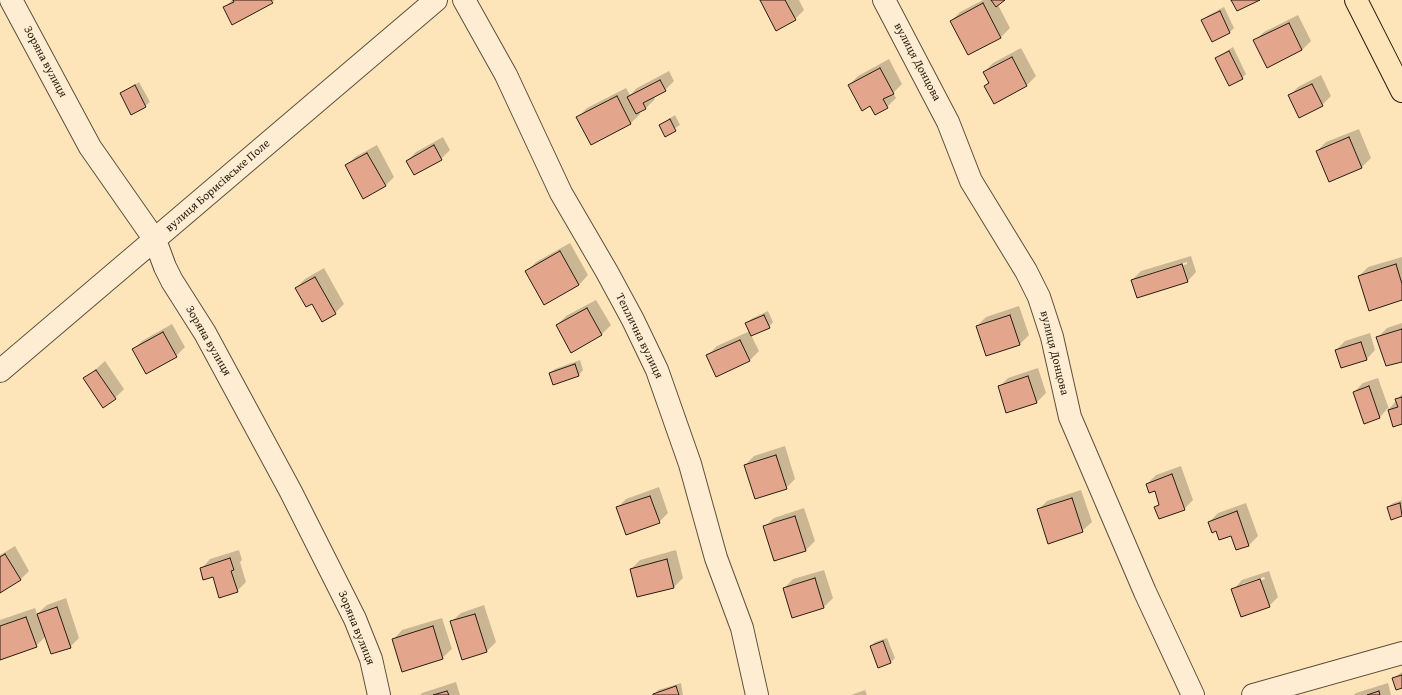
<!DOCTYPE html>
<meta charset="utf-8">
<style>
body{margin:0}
canvas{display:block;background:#fee4b9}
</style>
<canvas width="1402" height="695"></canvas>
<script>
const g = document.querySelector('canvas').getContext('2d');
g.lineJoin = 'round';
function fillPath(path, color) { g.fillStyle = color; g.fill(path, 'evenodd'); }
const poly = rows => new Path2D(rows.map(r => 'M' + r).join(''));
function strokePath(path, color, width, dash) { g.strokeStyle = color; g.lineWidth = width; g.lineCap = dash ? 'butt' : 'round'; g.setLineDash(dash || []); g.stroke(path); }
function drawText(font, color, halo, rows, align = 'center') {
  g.font = font + ' "Gentium Book Plus",serif'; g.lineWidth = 4; g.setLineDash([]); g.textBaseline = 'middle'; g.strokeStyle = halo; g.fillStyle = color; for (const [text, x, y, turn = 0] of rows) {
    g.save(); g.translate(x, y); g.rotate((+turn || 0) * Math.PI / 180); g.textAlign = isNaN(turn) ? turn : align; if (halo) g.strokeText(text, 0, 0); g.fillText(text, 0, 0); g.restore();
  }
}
fillPath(poly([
 [232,0,275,0,233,24,224,8],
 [761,0,799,0,804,10,795,19],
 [983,0,1003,0,998,5,1010,28,1001,37,968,54,951,21,960,12],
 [1224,7,1234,28,1230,32,1213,41,1203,20,1207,16],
 [1298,15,1311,41,1302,50,1254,41,1264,32],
 [1233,47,1246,74,1242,78,1216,58],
 [1021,48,1036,76,1027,85,985,86,989,81,984,72,993,63],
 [889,59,902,84,893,93,896,98,887,107,849,85,858,76],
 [669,71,674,81,665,90,653,96,655,99,646,108,639,112,640,114,631,123,592,144,578,117,587,108,626,88,630,95,637,88],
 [1321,75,1331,96,1322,105,1289,96,1298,87],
 [139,82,150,102,145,106,121,94],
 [675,115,680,125,665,135,660,125],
 [1359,129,1371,158,1362,167,1330,180,1317,151,1326,142],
 [443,137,450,150,441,159,407,161,416,152],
 [377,145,394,177,385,186,346,166,355,157],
 [570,243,588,275,579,285,527,271,536,262],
 [1191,256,1196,272,1187,282,1132,280,1141,271],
 [1187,262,1187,264,1142,278,1142,276],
 [1402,257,1402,299,1359,276,1368,267],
 [324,268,344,304,335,313,312,303,296,288,305,279],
 [596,300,611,325,602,334,557,325,566,316],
 [1019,306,1029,335,1020,344,977,326,986,317],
 [768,311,773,322,769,327,751,335,759,351,750,360,717,375,708,355,717,346,750,331,747,323,751,319],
 [1402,323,1402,361,1378,337,1387,328],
 [172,324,185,347,176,356,133,350,142,341],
 [1370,333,1375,350,1366,360,1336,350,1345,341],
 [580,360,583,370,579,375,554,384,550,373,555,369],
 [105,361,124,389,115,398,85,379],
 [1038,368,1046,393,1037,402,999,387,1008,378],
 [1378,378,1389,409,1402,394,1402,423,1393,426,1388,408,1380,417,1365,422,1354,392,1363,383],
 [785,446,795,479,786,488,745,465,754,456],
 [1181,466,1193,500,1184,509,1155,507,1160,503,1155,490,1147,484,1156,475],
 [659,487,668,513,659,522,617,508,626,499],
 [1081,490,1092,522,1082,531,1038,510,1047,501],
 [1402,500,1402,515,1392,518,1388,507,1393,503],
 [1246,503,1258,536,1249,545,1237,549,1232,535,1216,530,1209,522,1218,513],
 [804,508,815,541,806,550,775,560,764,527,774,518],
 [15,546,29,571,20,580,0,591,0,555],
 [239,550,242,560,240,562,246,582,237,591,201,569,210,559],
 [676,550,683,578,674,587,631,569,640,560],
 [824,570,833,598,824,607,793,617,784,588,793,579],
 [1269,571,1278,597,1269,606,1233,590,1242,580],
 [1264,577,1265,579,1242,587,1242,584],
 [66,598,79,638,70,647,46,636,36,646,0,658,0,620,35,608,37,614,47,605],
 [484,605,496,642,487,651,451,622,461,613],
 [442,618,452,649,442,658,393,640,402,630],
 [887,638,895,658,891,662,871,646,875,642],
 [1402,672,1402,687,1393,678],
 [456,682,460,695,420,695,422,693],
 [681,683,683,695,654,695,658,690],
 [1388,683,1391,695,1354,695,1356,693],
 [865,690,867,695,851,695]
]), '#0003');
const building = poly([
 [233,0,271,0,273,3,232,25,223,7,234,2,233,0],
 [760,0,785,0,796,20,776,31,760,0],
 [991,0,1005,0,996,7,991,0],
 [1231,0,1260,0,1237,11,1231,0],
 [983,3,1001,38,968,55,950,21,983,3],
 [1220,11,1230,33,1212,42,1201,20,1220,11],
 [1289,23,1302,50,1267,68,1253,40,1289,23],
 [1229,51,1243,79,1229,86,1215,58,1229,51],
 [1012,57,1027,86,994,104,984,86,989,83,983,72,1012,57],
 [880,68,894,94,883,99,888,108,875,115,870,106,862,111,848,85,880,68],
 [660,80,666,91,643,103,646,109,636,114,627,97,660,80],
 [1312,84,1323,106,1299,118,1288,95,1312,84],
 [135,85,146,107,131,115,120,93,135,85],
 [617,96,631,124,591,145,576,117,617,96],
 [670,119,676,131,665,137,659,125,670,119],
 [1349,137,1362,168,1329,182,1316,151,1349,137],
 [434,145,442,160,414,175,406,161,434,145],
 [367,153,386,186,363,199,345,165,367,153],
 [560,251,579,285,544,305,525,271,560,251],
 [1182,264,1188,282,1137,298,1131,280,1182,264],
 [1396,264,1402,284,1402,300,1369,311,1358,276,1396,264],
 [315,277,336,314,322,322,312,304,306,307,295,288,315,277],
 [587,308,602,335,571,353,556,325,587,308],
 [764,315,770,328,751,336,745,323,764,315],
 [1010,315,1020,345,986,356,976,326,1010,315],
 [1402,329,1402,362,1386,366,1376,337,1402,329],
 [163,332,177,357,146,374,132,349,163,332],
 [740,340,750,361,716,377,706,355,740,340],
 [1361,342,1367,360,1341,368,1335,350,1361,342],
 [575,364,579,376,553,385,549,373,575,364],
 [96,370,116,399,103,408,83,378,96,370],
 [1028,376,1037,403,1006,413,998,386,1028,376],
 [1369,386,1380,418,1364,424,1353,392,1369,386],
 [1402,397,1402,424,1393,427,1388,410,1398,407,1395,399,1402,397],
 [776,455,787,489,755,499,744,465,776,455],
 [1172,474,1185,510,1159,519,1154,507,1159,505,1155,491,1149,493,1146,484,1172,474],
 [650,496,660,523,626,535,616,507,650,496],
 [1072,498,1083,532,1048,544,1037,509,1072,498],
 [1400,503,1402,516,1391,520,1387,507,1400,503],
 [1237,511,1249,546,1236,550,1231,536,1219,540,1216,531,1212,533,1208,522,1237,511],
 [795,516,806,551,774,561,763,526,795,516],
 [5,554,21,580,0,593,0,557,5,554],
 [230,558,234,570,231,571,238,592,219,598,213,577,203,580,200,568,230,558],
 [667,559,674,588,637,597,630,569,667,559],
 [815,578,824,608,792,618,783,588,815,578],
 [1260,579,1270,607,1241,617,1231,589,1260,579],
 [57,607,71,648,51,654,37,614,57,607],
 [475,614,487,652,462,660,450,621,475,614],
 [26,617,37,647,0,660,0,626,26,617],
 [433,626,443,659,402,672,392,639,433,626],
 [883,641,891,663,878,668,870,646,883,641],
 [1402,675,1402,688,1396,690,1392,678,1402,675],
 [676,686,679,695,653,695,653,694,676,686],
 [447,691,449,695,433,695,447,691],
 [1379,691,1380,695,1367,695,1379,691]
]);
fillPath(building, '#e3a68d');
strokePath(building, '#271d11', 1);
const minor = poly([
 [11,0,90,147,155,240,165,267,172,281,205,333,291,492,355,619,371,659,379,695],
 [464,0,506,75,561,193,607,272,633,320,657,370,690,464,716,558,742,628,757,695],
 [884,0,948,122,971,181,1026,271,1039,297,1052,337,1070,417,1145,592,1193,695],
 [0,371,436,0],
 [1253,695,1402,653]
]);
const major = poly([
 [1356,0,1402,91]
]);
strokePath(minor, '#5d4f3b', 24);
strokePath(major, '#271d11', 24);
strokePath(minor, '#feedd2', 22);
strokePath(major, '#fee4b9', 22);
drawText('12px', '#271d11', '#feedd2', [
 ["Зоряна вулиця",45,62,62],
 ["вулиця Донцова",917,62,62],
 ["вулиця Борисівське Поле",218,186,-41],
 ["Теплична вулиця",639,336,64],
 ["Зоряна вулиця",208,341,60],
 ["вулиця Донцова",1054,353,76],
 ["Зоряна вулиця",356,628,68]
]);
</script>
